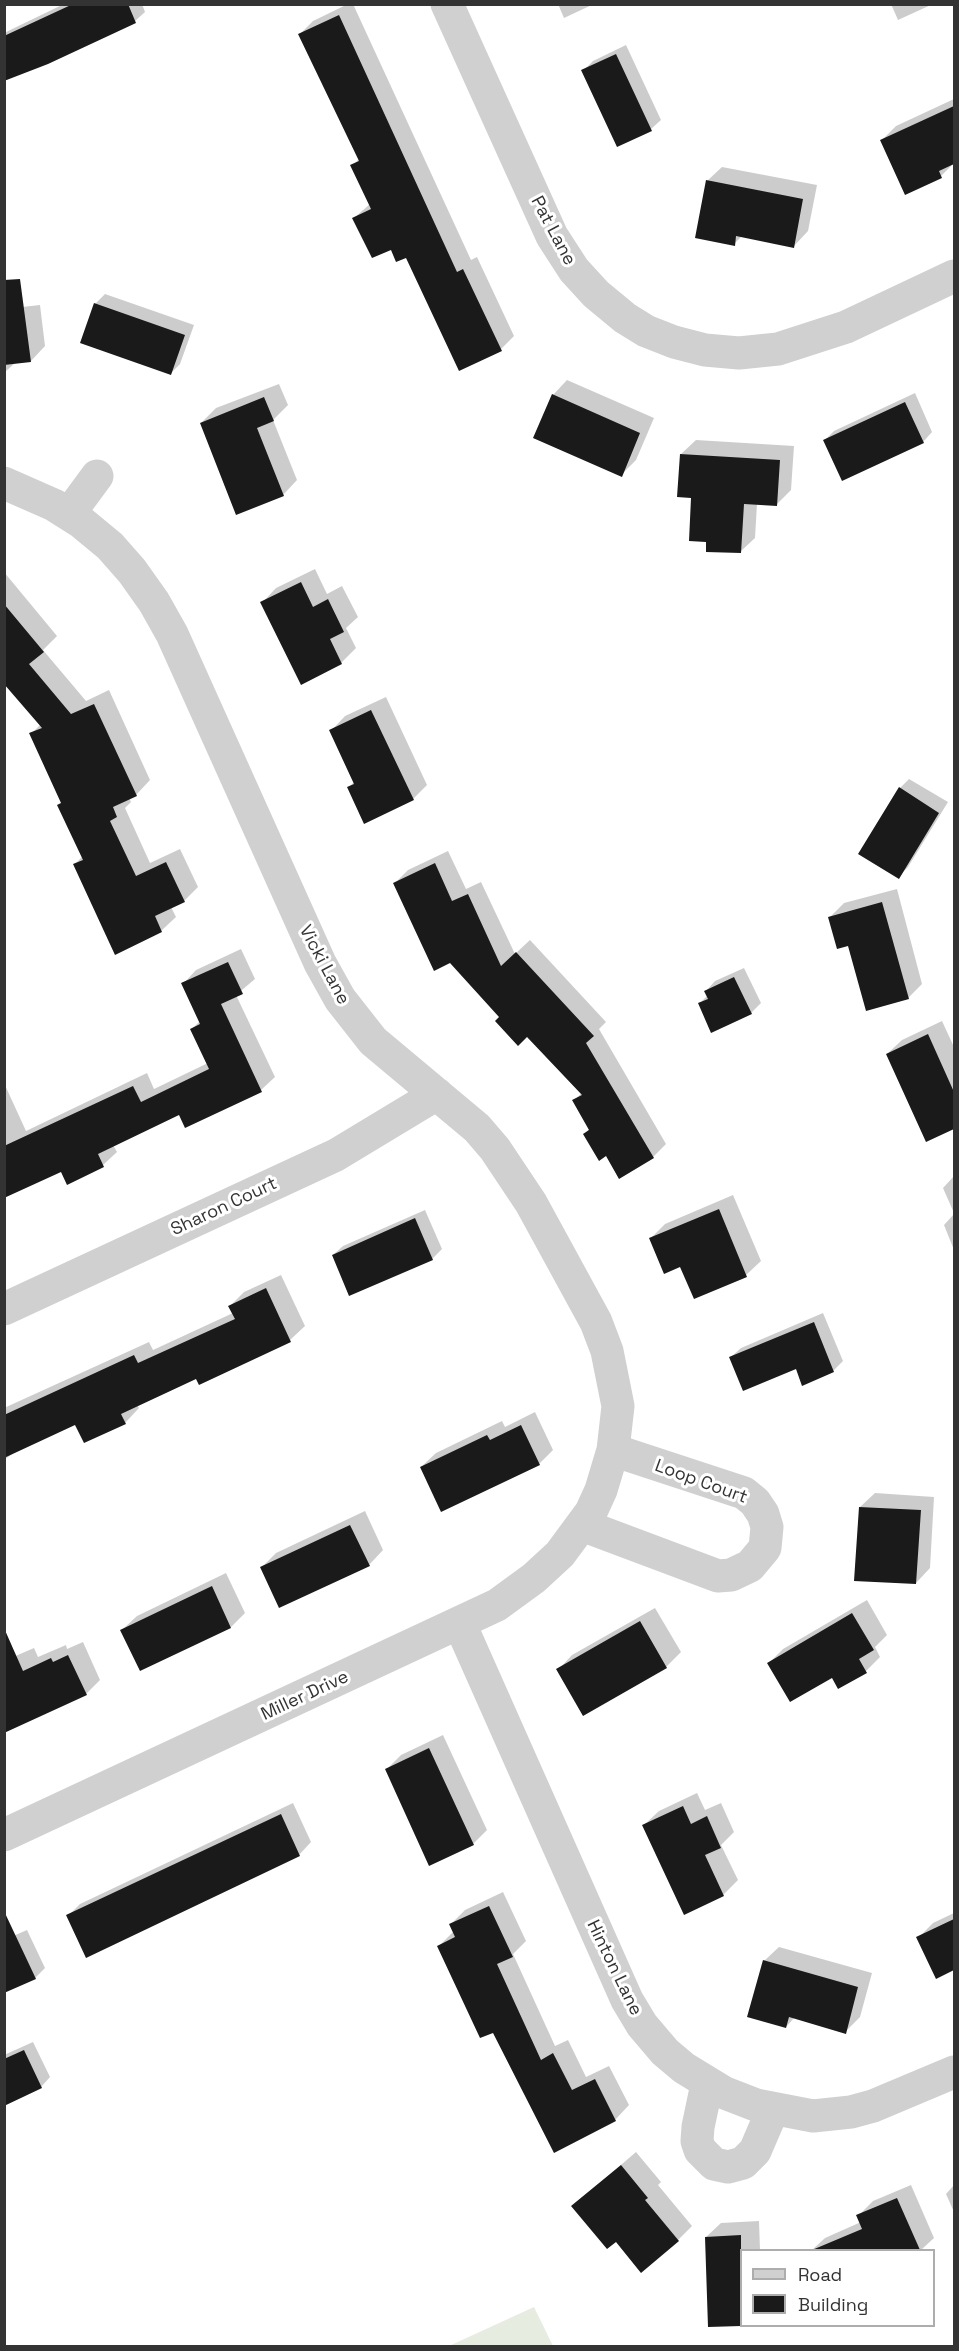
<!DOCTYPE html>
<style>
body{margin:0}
#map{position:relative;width:959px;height:2351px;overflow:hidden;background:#fff;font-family:"Space Grotesk",sans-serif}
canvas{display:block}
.frame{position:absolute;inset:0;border:6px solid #333;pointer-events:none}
.legend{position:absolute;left:740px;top:2249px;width:195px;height:78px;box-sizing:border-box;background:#fff;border:2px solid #adadad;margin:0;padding:8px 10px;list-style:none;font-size:18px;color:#333}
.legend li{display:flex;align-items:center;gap:12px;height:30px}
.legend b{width:30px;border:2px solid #adadad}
</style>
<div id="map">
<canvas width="959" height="2351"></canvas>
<div class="frame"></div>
<ul class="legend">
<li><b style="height:8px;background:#d0d0d0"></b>Road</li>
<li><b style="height:16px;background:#1a1a1a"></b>Building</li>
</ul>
</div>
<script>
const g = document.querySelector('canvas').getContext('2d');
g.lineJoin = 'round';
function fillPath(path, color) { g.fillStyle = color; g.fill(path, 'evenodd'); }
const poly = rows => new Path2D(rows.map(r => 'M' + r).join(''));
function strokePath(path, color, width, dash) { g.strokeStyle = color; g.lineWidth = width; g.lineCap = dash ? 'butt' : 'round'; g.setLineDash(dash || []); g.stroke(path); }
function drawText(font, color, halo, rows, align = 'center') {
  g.font = font + ' "Space Grotesk",sans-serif'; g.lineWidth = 6; g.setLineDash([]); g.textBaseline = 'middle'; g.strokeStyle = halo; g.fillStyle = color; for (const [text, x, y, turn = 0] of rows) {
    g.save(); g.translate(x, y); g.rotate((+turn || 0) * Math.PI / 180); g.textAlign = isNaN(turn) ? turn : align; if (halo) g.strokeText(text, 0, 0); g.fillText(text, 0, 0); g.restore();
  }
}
fillPath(poly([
 [534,2307,553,2346,449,2346]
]), '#e6ecdf');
fillPath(poly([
 [64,4,142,4,145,12,135,21,4,81,4,33],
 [348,4,353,4,471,260,477,257,514,336,501,349,407,256,391,248,354,218,370,204,352,166,359,159,300,34,313,21],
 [558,4,594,4,564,18],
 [891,4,933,4,898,20],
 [626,45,661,120,651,129,583,71,593,61],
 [954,99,954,163,941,176,882,140,896,126],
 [722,167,817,185,808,231,794,246,742,236,734,244,707,181],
 [105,294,194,325,180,364,171,373,95,304],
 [40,305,45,346,31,361,16,362,4,373,4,309],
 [567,380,654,418,636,460,621,475,553,395],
 [279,384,288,405,273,420,297,480,283,495,201,423,216,408],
 [915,393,932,432,923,442,824,441,834,431],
 [696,440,794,446,791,490,776,505,757,504,755,538,740,552,708,540,681,454],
 [315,569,327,594,342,586,358,617,346,628,356,648,341,663,262,603,276,588],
 [4,572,57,636,43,650,86,701,109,690,150,780,136,795,129,798,131,802,125,808,150,863,180,849,198,887,184,901,171,907,176,917,161,931,75,864,83,856,62,802,31,734,41,724,4,680],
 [386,697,427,785,413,799,348,788,354,782,331,731,345,716],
 [909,779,948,802,908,867,898,877,900,788],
 [448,851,466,889,481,882,515,954,530,940,606,1022,599,1029,666,1144,653,1157,606,1154,585,1134,590,1128,574,1100,582,1093,527,1035,501,1017,395,883,408,870],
 [897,889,922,984,908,998,849,944,830,917,844,903],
 [241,949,255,979,236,995,275,1077,261,1090,186,1126,180,1113,113,1145,117,1152,103,1165,67,1183,61,1170,4,1196,4,1083,26,1131,147,1073,154,1089,208,1063,192,1029,200,1021,183,984,196,970],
 [744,968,761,1003,751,1013,699,1004,708,995,706,991,715,981],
 [942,1021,954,1047,954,1127,927,1140,887,1054,902,1040],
 [954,1176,954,1213,943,1188],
 [733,1195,761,1261,746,1275,681,1265,651,1238,665,1224],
 [425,1210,442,1249,432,1259,350,1294,333,1255,343,1246],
 [954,1214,954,1250,944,1225],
 [281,1275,305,1326,290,1340,197,1377,137,1405,139,1408,125,1423,76,1423,15,1452,4,1460,4,1408,149,1342,153,1350,233,1313,230,1306,244,1292],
 [823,1313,843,1361,833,1371,731,1357,741,1348],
 [535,1412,553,1450,539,1464,421,1467,436,1453,502,1421,505,1427],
 [875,1493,934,1497,930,1568,916,1583,860,1507],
 [365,1511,383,1550,369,1565,262,1567,276,1553],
 [226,1573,245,1613,231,1627,122,1630,137,1616],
 [867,1600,887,1635,875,1647,880,1657,866,1671,832,1676,769,1663,783,1649],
 [655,1608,681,1652,666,1667,558,1670,572,1655],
 [83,1642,100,1680,86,1694,4,1731,4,1661,34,1648,38,1657,66,1645,67,1649],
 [443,1735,487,1830,473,1844,386,1770,401,1755],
 [697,1793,705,1810,721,1803,734,1832,721,1845,738,1880,723,1895,644,1825,659,1811],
 [293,1803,311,1842,299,1855,86,1956,68,1916,80,1904],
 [503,1892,526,1941,513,1954,555,2046,568,2040,586,2077,609,2066,629,2105,615,2120,554,2151,493,2031,439,1946,454,1931,451,1924,465,1910],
 [954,1913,954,1969,937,1977,918,1938,933,1923],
 [27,1930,45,1968,35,1978,4,1940],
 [779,1947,872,1973,860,2017,845,2032,795,2017,786,2027,764,1961],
 [33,2042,50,2077,41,2087,4,2104,4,2055],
 [636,2152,661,2182,658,2185,692,2226,678,2240,616,2240,573,2206],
 [911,2185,934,2238,921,2250,812,2250,825,2238,861,2222,858,2216,873,2201],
 [954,2185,954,2212,946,2194],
 [759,2221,760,2250,742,2250,742,2325,710,2326,706,2237,721,2223]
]), '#0003');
fillPath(poly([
 [73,4,128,4,136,23,48,64,4,81,4,36],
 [339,15,457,272,463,269,502,351,459,371,406,258,396,262,391,250,372,258,352,218,371,209,350,165,359,161,298,34],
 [616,54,652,131,617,147,581,70],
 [954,106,954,164,939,171,942,178,905,195,880,140],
 [706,180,803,199,794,248,736,236,735,246,695,238],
 [20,279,31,362,4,365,4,280],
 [94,303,185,335,171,375,80,343],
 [552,394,640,433,622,477,533,438],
 [264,397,274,421,257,428,284,496,236,515,200,423],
 [905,402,924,443,842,481,823,440],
 [680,454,780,460,777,506,744,504,741,553,706,552,706,542,689,541,691,498,677,497],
 [301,582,313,607,328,599,344,632,330,639,342,664,301,685,260,602],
 [4,604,44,652,29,664,71,714,94,704,137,796,113,807,117,817,110,821,136,876,166,862,185,902,155,916,162,932,115,955,73,864,83,860,57,805,61,803,29,733,42,728,4,684],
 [371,710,414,800,364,824,347,787,354,784,329,730],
 [899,787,939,813,899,879,858,854],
 [435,863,452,901,468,894,501,966,516,952,594,1036,586,1043,654,1158,619,1179,606,1156,599,1161,583,1134,589,1130,572,1100,582,1095,527,1037,518,1046,495,1021,499,1017,450,963,434,971,393,883],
 [882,902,909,999,866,1011,848,946,837,949,828,917],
 [228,962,243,994,221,1004,262,1092,185,1128,179,1115,98,1154,104,1167,67,1185,61,1172,4,1198,4,1146,133,1086,141,1102,209,1069,190,1029,200,1024,181,983],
 [734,977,752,1014,711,1033,698,1003,708,999,704,991],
 [928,1034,954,1092,954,1129,926,1142,886,1054],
 [719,1209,747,1277,694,1299,680,1267,664,1274,649,1238],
 [415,1218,433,1260,349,1296,332,1255],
 [266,1288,291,1342,199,1385,196,1379,121,1414,126,1424,84,1443,75,1425,4,1458,4,1415,134,1355,138,1363,235,1319,228,1306],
 [814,1322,834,1372,802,1386,796,1369,743,1391,729,1357],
 [521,1425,540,1465,441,1512,420,1467,487,1435,490,1440],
 [859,1507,921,1510,916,1584,854,1581],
 [350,1525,370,1566,279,1608,260,1567],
 [212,1586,231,1628,140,1671,120,1630],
 [852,1613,874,1650,859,1659,867,1673,838,1689,832,1678,790,1702,767,1663],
 [640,1621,667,1668,583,1716,556,1669],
 [4,1628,23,1671,51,1658,53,1662,68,1655,87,1695,4,1733],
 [429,1748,474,1845,429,1866,385,1769],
 [683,1806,691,1824,707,1816,721,1848,705,1855,724,1896,684,1915,642,1825],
 [281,1814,300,1856,86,1958,66,1915],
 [489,1906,513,1957,497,1964,541,2060,553,2053,572,2090,595,2079,616,2121,554,2153,493,2033,480,2038,437,1946,455,1937,449,1924],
 [4,1911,36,1979,4,1993],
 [954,1919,954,1970,936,1979,916,1937],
 [763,1960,858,1987,846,2034,789,2017,786,2028,747,2017],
 [24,2050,42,2088,4,2106,4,2059],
 [621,2165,648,2198,645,2200,679,2241,641,2273,616,2242,607,2249,571,2206],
 [897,2198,920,2250,812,2250,862,2229,856,2215],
 [741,2235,741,2326,708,2327,705,2237]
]), '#1a1a1a');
strokePath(poly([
 [447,4,552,236,574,270,596,294,625,318,646,331,674,342,705,350,739,353,778,349,846,327,954,276],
 [4,483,54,505,81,522,110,546,132,571,154,602,172,634,320,963,340,999,373,1041,477,1128,495,1149,531,1203,596,1322,607,1351,618,1406,613,1450,601,1490,591,1512,560,1554,534,1578,497,1605,4,1835],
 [69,514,97,476],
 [4,1309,336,1155,437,1094],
 [582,1525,718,1576,731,1575,750,1566,765,1548,767,1527,763,1514,755,1502,744,1493,613,1450],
 [460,1624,627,2000,642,2025,665,2052,684,2068,725,2093,756,2105,813,2116,851,2112,873,2106,954,2072],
 [707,2084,698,2127,697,2141,700,2150,714,2164,728,2167,743,2163,755,2151,773,2109]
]), '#d0d0d0', 33);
drawText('18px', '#333', '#fff', [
 ["Pat Lane",553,231,62],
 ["Vicki Lane",324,965,62],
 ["Sharon Court",224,1207,-25],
 ["Loop Court",701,1482,20],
 ["Miller Drive",305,1696,-25],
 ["Hinton Lane",614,1968,64]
]);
</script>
